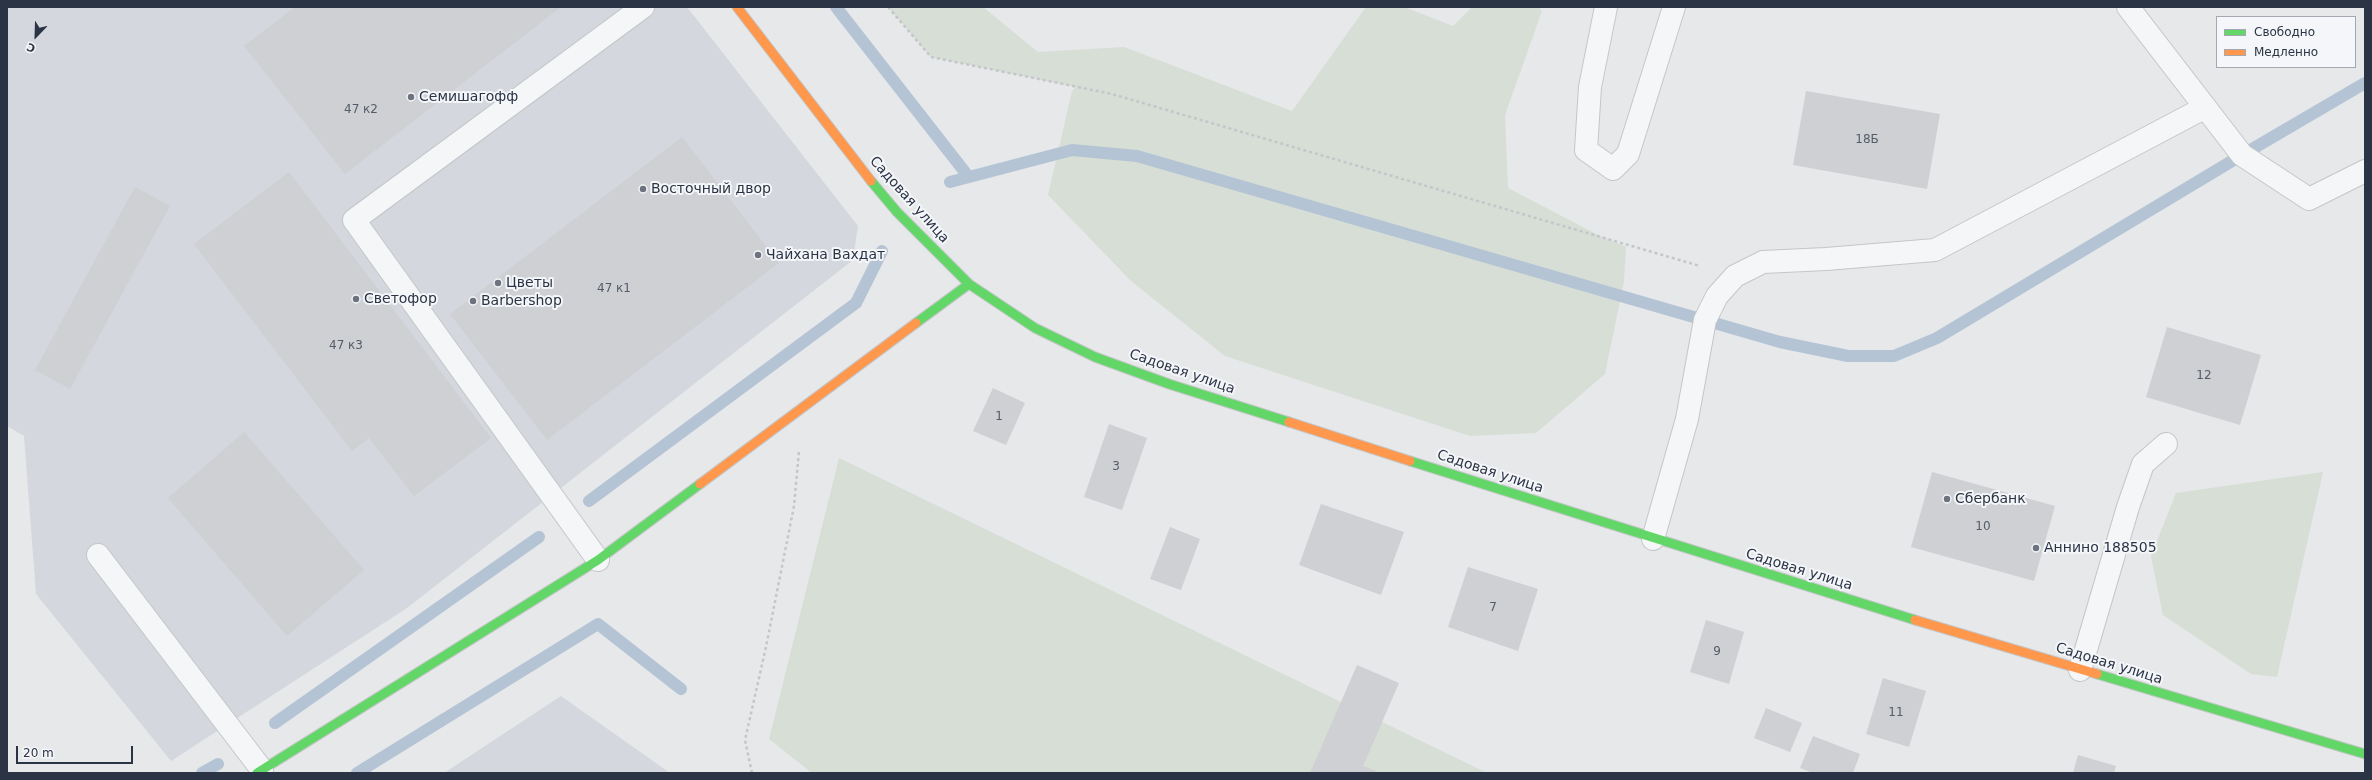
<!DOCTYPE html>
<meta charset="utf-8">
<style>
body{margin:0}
#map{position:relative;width:2372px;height:780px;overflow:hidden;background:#e6e8ea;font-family:"DejaVu Sans",sans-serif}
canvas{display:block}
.frame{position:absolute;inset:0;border:8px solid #2b3445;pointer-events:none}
.legend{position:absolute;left:2216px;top:16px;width:140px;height:52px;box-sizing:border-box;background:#f4f6f9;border:1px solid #a4a8b1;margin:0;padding:5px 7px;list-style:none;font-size:12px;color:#2b3445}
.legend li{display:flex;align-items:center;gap:8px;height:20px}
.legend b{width:20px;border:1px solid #a4a8b1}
.north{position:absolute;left:16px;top:16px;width:40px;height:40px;-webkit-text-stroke:3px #f4f6f9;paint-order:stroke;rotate:203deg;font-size:11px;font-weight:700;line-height:16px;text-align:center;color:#2b3445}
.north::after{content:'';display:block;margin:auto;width:14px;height:18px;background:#2b3445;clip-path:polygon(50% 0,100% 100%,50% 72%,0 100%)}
.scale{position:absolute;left:16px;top:746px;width:117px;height:18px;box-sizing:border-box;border:2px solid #2b3445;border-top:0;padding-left:5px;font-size:12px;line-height:14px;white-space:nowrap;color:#2b3445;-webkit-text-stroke:3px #f4f6f9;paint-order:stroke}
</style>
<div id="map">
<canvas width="2372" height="780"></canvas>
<div class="frame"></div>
<ul class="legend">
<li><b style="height:5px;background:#63d668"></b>Свободно</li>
<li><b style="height:5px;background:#ff974d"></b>Медленно</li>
</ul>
<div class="north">С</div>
<div class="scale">20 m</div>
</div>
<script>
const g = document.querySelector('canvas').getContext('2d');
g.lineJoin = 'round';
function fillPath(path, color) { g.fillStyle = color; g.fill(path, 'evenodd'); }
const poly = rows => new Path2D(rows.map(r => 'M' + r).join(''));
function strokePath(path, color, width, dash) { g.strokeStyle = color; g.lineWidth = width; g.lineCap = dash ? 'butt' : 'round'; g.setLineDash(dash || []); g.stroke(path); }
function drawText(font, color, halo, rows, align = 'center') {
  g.font = font + ' "DejaVu Sans",sans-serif'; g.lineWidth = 4; g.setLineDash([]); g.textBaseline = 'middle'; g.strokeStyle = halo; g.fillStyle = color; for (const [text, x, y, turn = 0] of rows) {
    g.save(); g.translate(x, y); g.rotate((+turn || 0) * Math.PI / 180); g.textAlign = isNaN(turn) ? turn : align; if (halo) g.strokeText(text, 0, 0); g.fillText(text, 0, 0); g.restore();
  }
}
fillPath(poly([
 [7,7,687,7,858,226,853,260,407,608,171,761,36,594,24,436,7,426],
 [561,696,670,773,444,773]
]), '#d4d7dd');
fillPath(poly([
 [888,7,983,7,1038,52,1124,47,1292,111,1366,7,1404,7,1453,26,1472,7,1538,7,1542,11,1505,115,1508,188,1600,236,1626,247,1624,281,1605,374,1536,433,1470,436,1225,356,1131,281,1048,195,1072,91,1076,87,931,57],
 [839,458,1485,772,1486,773,812,773,769,739],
 [2323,472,2277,677,2251,674,2163,615,2151,556,2176,493]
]), '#d6ded6');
strokePath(poly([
 [836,7,968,176],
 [950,182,1072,150,1137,156,1780,342,1848,356,1894,356,1937,338,2242,155,2365,83],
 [589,501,856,303,882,251],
 [275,723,539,537],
 [202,773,218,764],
 [357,773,598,624,681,689]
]), '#b4c4d5', 12);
fillPath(poly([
 [295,7,561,7,345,174,244,46],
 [1806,91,1940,114,1927,189,1793,165],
 [682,137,779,263,547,440,450,314],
 [289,172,491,438,414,496,369,438,352,451,194,244],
 [135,187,170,206,70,389,35,370],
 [2167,327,2261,355,2240,425,2146,397],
 [993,388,1025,403,1006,445,973,431],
 [1109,424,1147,438,1122,510,1084,497],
 [244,432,364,570,287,636,168,498],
 [1932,472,2055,506,2034,581,1911,547],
 [1321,504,1404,532,1381,595,1299,565],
 [1170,527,1200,539,1181,590,1150,579],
 [1468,567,1538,589,1518,651,1448,627],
 [1706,620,1744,632,1729,684,1690,672],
 [1357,665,1399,683,1363,766,1376,771,1375,773,1310,773],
 [1883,678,1926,691,1909,747,1866,734],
 [1766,708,1802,723,1790,752,1754,738],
 [1813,736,1860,754,1853,773,1813,773,1800,768],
 [2078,755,2116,766,2114,773,2073,773]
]), '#ced0d3');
const lane = poly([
 [1606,7,1590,87,1586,150,1613,169,1628,154,1674,7],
 [2128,7,2242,155,2309,199,2365,171],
 [1653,539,1687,419,1705,320,1717,296,1735,276,1763,262,1826,259,1935,250,2204,108],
 [98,555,262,770],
 [598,560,354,220,643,7],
 [2080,670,2128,507,2143,464,2166,444]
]);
const fast = poly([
 [871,181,897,212,969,284,1035,328,1095,357,1169,384,1289,422],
 [916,323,969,284],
 [1410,461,1915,620],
 [2097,674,2365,754],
 [257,773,598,560,700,484]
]);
const slow = poly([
 [737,7,871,181],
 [1289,422,1410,461],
 [700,484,916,323],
 [1915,620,2097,674]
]);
strokePath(lane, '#c4c6c8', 24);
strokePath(fast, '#c4c6c8', 11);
strokePath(slow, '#c4c6c8', 11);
strokePath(poly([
 [888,7,931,57,1112,94,1700,266],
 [752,773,745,740,766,647,794,506,799,451]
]), '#c5c6ca', 2.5, [3, 3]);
strokePath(lane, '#f5f6f7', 22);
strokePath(fast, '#63d668', 9);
strokePath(slow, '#ff974d', 9);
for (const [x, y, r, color] of [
 [411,97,4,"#6c737f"],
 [643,189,4,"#6c737f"],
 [758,255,4,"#6c737f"],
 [498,283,4,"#6c737f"],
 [356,299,4,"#6c737f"],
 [473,301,4,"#6c737f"],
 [1947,499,4,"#6c737f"],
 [2036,548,4,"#6c737f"]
]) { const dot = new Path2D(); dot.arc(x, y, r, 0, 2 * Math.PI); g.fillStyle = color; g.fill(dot); strokePath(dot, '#f4f6f9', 1.5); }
drawText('12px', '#545c69', null, [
 ["47 к2",361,110],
 ["18Б",1867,140],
 ["47 к1",614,289],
 ["47 к3",346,346],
 ["12",2204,376],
 ["1",999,417],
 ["3",1116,467],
 ["10",1983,527],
 ["7",1493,608],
 ["9",1717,652],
 ["11",1896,713]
]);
drawText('14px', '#2b3445', '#f4f6f9', [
 ["Семишагофф",419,97],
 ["Восточный двор",651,189],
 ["Чайхана Вахдат",766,255],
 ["Цветы",506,283],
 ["Светофор",364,299],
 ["Barbershop",481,301],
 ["Сбербанк",1955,499],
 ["Аннино 188505",2044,548]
], 'left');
drawText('14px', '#2b3445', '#f4f6f9', [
 ["Садовая улица",909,200,48],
 ["Садовая улица",1182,372,19],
 ["Садовая улица",1490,472,18],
 ["Садовая улица",1799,570,17],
 ["Садовая улица",2109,664,17]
]);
</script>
